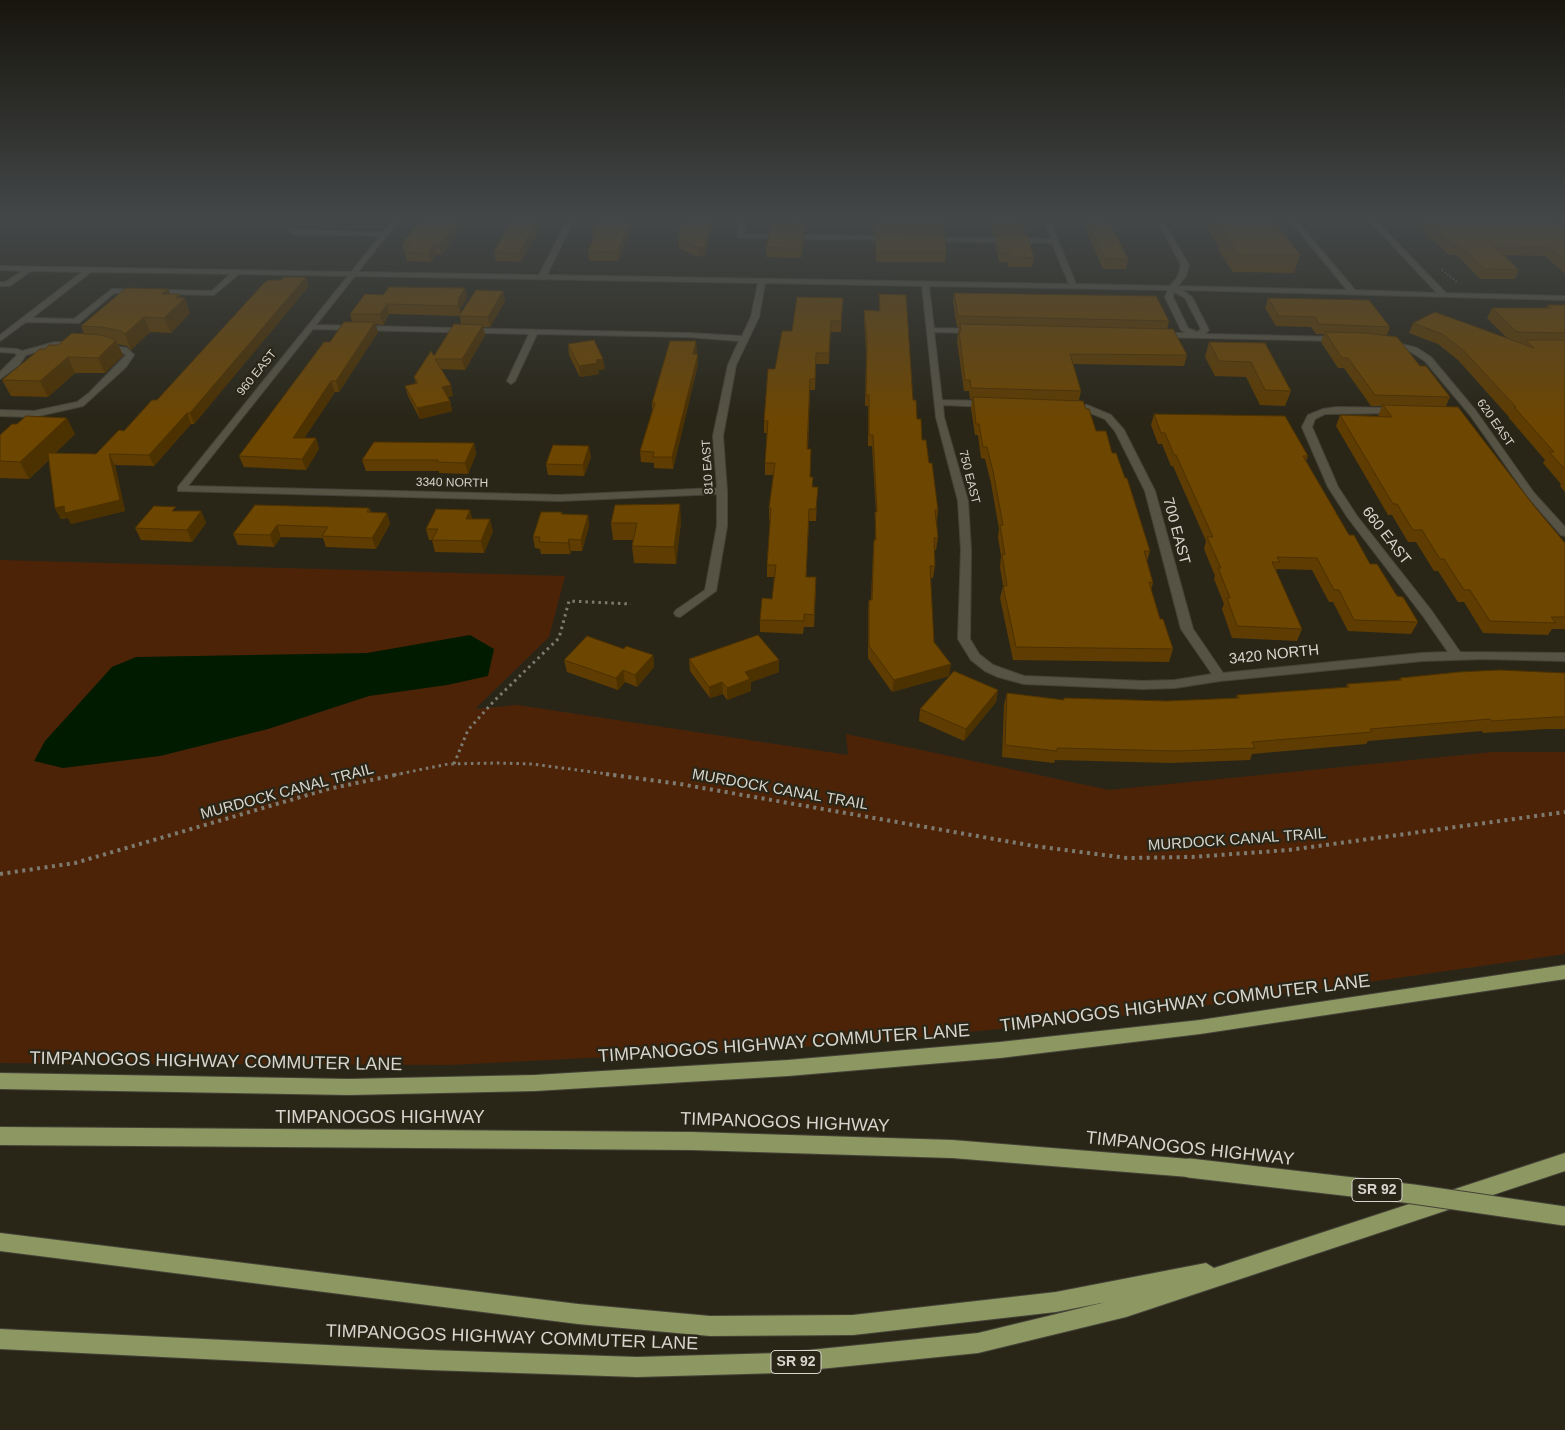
<!DOCTYPE html>
<style>
body{margin:0}
canvas{display:block;background:#292618}
</style>
<canvas width="1565" height="1430"></canvas>
<script>
const g = document.querySelector('canvas').getContext('2d');
g.lineJoin = 'round';
function fillPath(path, color) { g.fillStyle = color; g.fill(path, 'evenodd'); }
const poly = rows => new Path2D(rows.map(r => 'M' + r).join(''));
function strokePath(path, color, width, dash) { g.strokeStyle = color; g.lineWidth = width; g.lineCap = dash ? 'butt' : 'round'; g.setLineDash(dash || []); g.stroke(path); }
function drawText(font, color, halo, rows, align = 'center') {
  g.font = font + ' Helvetica,sans-serif'; g.lineWidth = 4.5; g.setLineDash([]); g.textBaseline = 'middle'; g.strokeStyle = halo; g.fillStyle = color; for (const [text, x, y, turn = 0] of rows) {
    g.save(); g.translate(x, y); g.rotate((+turn || 0) * Math.PI / 180); g.textAlign = isNaN(turn) ? turn : align; if (halo) g.strokeText(text, 0, 0); g.fillText(text, 0, 0); g.restore();
  }
}
fillPath(poly([
 [0,560,565,576,549,637,475,709,517,705,848,755,846,734,1109,790,1493,752,1565,752,1565,954,1173,1010,859,1044,450,1065,0,1063]
]), '#4d2308');
fillPath(poly([
 [470,635,494,649,488,676,447,685,369,696,268,729,160,756,63,768,34,761,45,741,112,667,136,657,367,653]
]), '#001b00');
const minor = poly([
 [394,219,400,219,358,272,539,275,568,219,574,219,547,275,1069,284,1052,243,928,241,925,239,928,237,1051,239,1043,219,1049,219,1076,284,1170,286,1178,276,1181,265,1156,219,1162,219,1189,265,1186,276,1178,286,1347,290,1289,219,1295,219,1355,290,1437,293,1368,219,1374,219,1446,293,1565,296,1565,300,1182,290,1192,297,1209,330,1205,334,1339,337,1343,339,1339,341,1159,337,1155,335,1156,333,1186,333,1181,330,1165,297,1168,290,929,286,934,328,974,329,978,331,974,333,934,332,942,400,988,401,992,404,988,407,943,405,944,417,968,501,971,550,970,639,979,654,993,665,1024,676,1143,681,1175,680,1212,674,1181,629,1145,491,1115,431,1105,419,1083,410,1065,408,1064,406,1068,403,1087,405,1111,415,1124,430,1155,491,1193,629,1223,673,1422,653,1448,652,1423,616,1348,518,1328,487,1302,427,1308,415,1323,409,1337,407,1397,408,1401,411,1400,413,1325,414,1315,419,1312,427,1338,487,1357,516,1431,610,1460,652,1565,653,1565,661,1484,659,1422,661,1220,681,1175,688,1143,689,1024,684,998,677,985,671,971,660,958,639,961,550,958,501,936,417,922,286,765,283,759,317,736,365,723,436,727,491,727,526,716,591,680,617,676,616,674,613,676,610,705,590,717,526,717,494,560,501,178,491,178,487,348,276,239,274,214,295,114,293,79,323,26,322,0,341,0,335,82,272,31,271,10,286,0,286,0,282,5,282,22,271,0,270,0,266,351,272,380,236,292,234,289,232,292,230,383,232,394,219],
 [91,272,230,274,212,291,112,289,74,319,32,318,91,272],
 [355,276,758,283,751,317,742,336,688,333,316,325,355,276],
 [1174,292,1185,298,1201,329,1197,332,1188,328,1173,297,1174,292],
 [313,329,529,334,507,381,511,384,515,381,537,334,688,337,739,341,728,365,713,436,717,488,560,495,188,486,313,329],
 [739,219,745,219,744,234,890,236,893,238,890,240,740,238,737,236,739,219],
 [1558,219,1565,219,1565,224,1563,223,1558,219],
 [1386,340,1417,348,1431,357,1476,411,1534,493,1565,527,1565,536,1561,535,1528,497,1470,415,1425,361,1411,352,1386,344,1386,340],
 [55,342,77,343,81,345,77,347,55,346,26,355,19,365,0,379,0,372,17,355,15,353,0,352,0,348,17,349,22,351,55,342],
 [101,344,127,348,134,355,126,367,83,406,34,417,0,416,0,410,34,411,77,402,89,393,126,355,121,352,101,348,101,344]
]);
const major = poly([
 [1565,965,1565,979,1200,1034,1000,1058,788,1076,535,1091,349,1095,0,1089,0,1073,349,1079,535,1075,788,1060,1000,1042,1200,1020,1565,965],
 [0,1127,692,1132,952,1140,1189,1159,1195,1162,1198,1168,1195,1174,1189,1177,952,1158,692,1150,0,1145,0,1127],
 [1565,1153,1565,1171,1126,1317,978,1353,780,1373,637,1377,429,1370,0,1349,0,1329,429,1350,637,1357,780,1353,978,1333,1106,1302,1056,1312,853,1335,710,1336,578,1324,0,1251,0,1233,578,1304,710,1316,853,1315,1056,1292,1206,1263,1214,1268,1565,1153]
]);
strokePath(minor, '#454238', 2);
strokePath(major, '#454238', 2);
strokePath(poly([
 [1442,270,1457,282]
]), '#7d7b70', 2, [1, 2.5]);
strokePath(poly([
 [454,764,468,730,494,701,559,638,569,601,631,604],
 [394,775,448,764,498,763,532,764,615,775]
]), '#7d7b70', 3, [2.5, 4]);
strokePath(poly([
 [606,774,680,784,1034,846,1127,858,1192,857,1289,850,1565,812],
 [0,874,75,863,328,789,400,774]
]), '#7d7b70', 4, [3, 4.5]);
fillPath(minor, '#565344');
fillPath(major, '#8d9761');
const majorBridge = poly([
 [1189,1168,1413,1194,1565,1216]
]);
strokePath(majorBridge, '#454238', 21, []);
strokePath(majorBridge, '#8d9761', 19);
fillPath(poly([
 [467,219,441,255,436,254,431,262,407,261,402,244],
 [545,219,521,262,496,261,494,252],
 [599,219,635,219,618,261,589,261,588,251,593,240,592,232],
 [683,219,713,219,705,255,697,257,679,248,678,238],
 [807,219,805,233,804,233,804,241,801,258,766,257,766,247,771,231,771,223],
 [873,219,943,219,944,226,943,234,946,252,945,262,876,262,875,242,875,234,874,234],
 [989,219,1022,219,1025,228,1024,235,1034,258,1032,267,1008,267,1007,262,999,262,995,244,996,236,993,236],
 [1081,219,1108,219,1128,259,1126,269,1103,269],
 [1204,219,1217,219,1300,255,1294,273,1233,272,1218,250,1219,247,1203,222],
 [1411,219,1552,219,1565,229,1565,274,1545,256,1504,255,1519,270,1515,279,1480,279,1457,255,1449,255],
 [306,277,309,286,194,424,191,424,154,466,115,465,125,511,71,524,68,518,61,519,55,508,49,460,29,479,0,478,0,435,75,434,55,453,96,454,124,431,157,400,281,280],
 [465,288,467,298,461,308,461,314,503,291,505,301,490,327,483,327,485,335,465,370,441,369,453,396,447,397,450,401,452,411,420,419,408,396,405,386,416,383,414,377,434,356,461,324,460,316,389,314,383,325,375,324,378,332,339,392,335,392,304,438,316,438,319,449,306,470,244,467,239,456,330,342,352,322,350,314,383,295],
 [168,289,170,294,179,294,181,298,190,313,171,333,150,332,131,350,127,346,118,344,123,355,105,373,75,373,48,397,11,396,2,380,45,349,58,345,84,334,81,326],
 [954,293,1169,321,1167,329,1187,355,1184,366,1073,364,1081,391,1079,400,1086,409,1096,431,1112,453,1150,551,1147,561,1153,583,1151,590,1160,619,1173,649,1169,662,1013,660,1000,598,1003,586,1000,567,1001,556,998,537,999,529,991,483,985,459,981,458,978,435,975,435,971,408,972,399,970,399,969,391,964,391,957,341,959,327,957,327,953,302],
 [879,294,913,400,922,440,929,463,938,510,937,521,938,538,936,550,934,550,935,566,933,578,930,578,934,642,949,676,892,692,868,658,868,611,869,600,871,600,873,551,874,540,875,540,875,524,876,512,872,446,868,446,868,406,865,406,866,351,864,320,864,310,879,311],
 [843,298,841,332,830,332,829,364,816,364,815,390,810,390,808,449,810,477,817,499,816,521,809,521,806,577,816,589,814,627,804,627,803,634,760,632,760,620,772,599,774,577,767,577,767,565,770,520,769,520,769,508,774,475,765,475,765,463,767,433,764,433,764,421,775,369,792,331],
 [1268,298,1390,327,1387,335,1420,366,1450,397,1446,406,1565,543,1565,629,1552,629,1548,635,1483,633,1464,602,1458,602,1438,571,1434,571,1416,542,1408,542,1392,515,1388,515,1336,426,1340,415,1379,416,1378,416,1382,406,1371,406,1344,368,1338,368,1321,342,1324,334,1316,334,1311,327,1276,326,1265,308],
 [1548,305,1565,305,1565,492,1560,486,1561,484,1543,463,1545,460,1509,418,1509,417,1458,360,1438,344,1409,333,1413,323,1508,339,1487,318,1492,308,1546,308],
 [696,341,696,354,698,354,698,364,673,469,654,468,654,463,641,462,640,451,652,411,652,403],
 [1209,342,1265,343,1291,391,1285,406,1260,405,1246,377,1215,376,1205,357],
 [568,344,605,369,598,370,599,374,580,377,569,355],
 [1154,414,1308,456,1306,461,1349,535,1370,564,1418,622,1411,634,1348,631,1333,602,1329,602,1312,570,1277,569,1276,571,1302,629,1297,641,1232,638,1222,609,1224,604,1214,579,1215,576,1204,549,1206,541,1173,466,1171,466,1162,444,1158,444,1151,425],
 [474,443,476,454,468,474,439,473,439,471,366,471,362,460],
 [591,457,584,476,548,475,546,464],
 [255,505,369,508,371,512,387,513,390,524,376,549,326,547,323,538,281,537,274,547,238,545,233,534],
 [177,511,201,511,206,523,192,542,141,540,135,528],
 [562,512,562,514,588,515,589,526,582,551,571,551,570,554,541,554,540,549,535,548,533,537],
 [472,519,493,531,484,553,435,552,432,540,429,540,426,529],
 [681,521,676,564,634,563,632,546,634,540,613,540,611,523],
 [624,649,653,655,654,667,637,687,625,682,618,690,567,672,564,660],
 [689,659,779,672,751,682,751,691,727,700,723,694,710,698,690,671],
 [1565,673,1565,729,1547,729,1483,733,1482,731,1368,741,1366,744,1252,754,1250,760,1172,763,1055,760,1054,763,1002,757,1004,705,1007,693,1063,700,1064,698,1166,701,1236,698,1237,695,1346,688,1347,684,1399,680,1400,678],
 [998,690,996,702,964,741,919,721,920,709]
]), '#5e3c02');
fillPath(poly([
 [459,219,467,219,441,255,439,245],
 [538,219,545,219,521,262,519,253],
 [631,219,635,219,618,261,617,252],
 [711,219,713,219,705,255,697,257,697,248],
 [806,219,807,219,805,233,805,224],
 [804,232,804,241,801,258,801,249],
 [434,245,436,254,431,262,428,253],
 [306,277,309,286,194,424,190,413],
 [465,288,467,298,461,308,461,316,458,306,459,298],
 [168,289,174,304,162,294],
 [503,291,505,301,490,327,488,317],
 [179,294,182,301,185,298,190,313,171,333,164,318,176,298],
 [387,304,389,314,383,325,380,314],
 [144,317,150,332,131,350,125,334],
 [375,322,378,332,339,392,336,381],
 [483,325,485,335,465,370,462,359],
 [116,340,123,355,105,373,98,358],
 [696,341,697,352,694,364,693,354],
 [698,354,698,364,673,469,672,457],
 [68,357,75,373,48,397,40,381],
 [603,359,605,369,598,370,599,374,580,377,579,366,596,360],
 [331,381,335,392,297,449,293,438],
 [451,385,453,396,444,397,442,387],
 [450,401,452,411,420,419,417,408],
 [187,413,191,424,154,466,149,455],
 [67,418,75,434,29,479,20,462],
 [316,438,319,449,306,470,302,459],
 [474,443,476,454,468,474,465,463],
 [589,446,591,457,584,476,583,465],
 [109,454,115,465,125,511,71,524,68,518,61,519,55,508],
 [680,504,681,521,676,564,674,547],
 [470,510,473,521,466,519],
 [201,511,206,523,192,542,187,530],
 [387,513,390,524,376,549,372,538],
 [588,515,589,526,582,551,581,540],
 [490,519,493,531,484,553,481,541],
 [277,525,281,537,274,547,270,535],
 [569,539,571,551,570,554,568,543],
 [653,655,654,667,637,687,635,675],
 [779,660,779,672,751,682,751,691,727,700,727,688,745,672],
 [951,664,949,676,892,692,894,680],
 [623,670,625,682,618,690,616,678],
 [722,682,723,694,710,698,709,687],
 [998,690,996,702,964,741,966,729]
]), '#4c3101');
const building = poly([
 [421,219,459,219,439,245,434,245,428,253,404,252,411,244,402,244,421,219],
 [512,219,538,219,519,253,494,252,512,219],
 [599,219,631,219,617,252,588,251,596,233,592,232,599,219],
 [683,219,711,219,705,246,697,248,678,238,683,219],
 [772,219,806,219,805,224,771,223,772,219],
 [874,219,943,219,944,226,875,225,874,219],
 [992,219,1022,219,1025,228,994,227,992,219],
 [1087,219,1108,219,1128,259,1105,259,1087,219],
 [1217,219,1272,219,1300,255,1238,254,1223,232,1226,232,1217,219],
 [1424,219,1552,219,1565,229,1565,260,1549,247,1494,246,1519,270,1484,269,1461,246,1453,245,1424,219],
 [770,231,804,232,801,249,766,247,770,231],
 [875,233,945,234,946,252,876,252,875,233],
 [996,235,1027,235,1034,258,1010,257,1008,253,1000,253,996,235],
 [284,277,306,277,190,413,187,413,149,455,109,454,120,500,65,513,64,506,55,508,48,453,96,454,119,430,124,431,152,400,157,400,264,283,269,280,281,280,284,277],
 [389,287,465,288,459,298,458,306,387,304,380,314,350,314,365,294,383,295,389,287],
 [126,288,168,289,162,294,179,294,176,298,185,298,164,318,144,317,125,334,121,331,102,327,81,326,126,288],
 [476,290,503,291,488,317,459,316,476,290],
 [954,293,1156,296,1169,321,958,316,954,293],
 [879,294,906,295,913,400,916,400,917,419,921,419,922,440,926,440,929,463,932,463,938,510,935,510,938,538,934,538,935,566,930,566,934,642,951,664,894,680,869,646,869,600,872,600,874,540,876,540,875,512,877,512,873,435,869,435,869,395,866,395,867,341,864,310,880,311,879,294],
 [797,297,843,298,841,321,831,321,829,353,816,353,815,379,810,379,807,449,811,449,810,477,813,477,812,487,818,487,816,509,809,509,806,577,816,577,814,615,804,614,804,621,760,620,762,598,772,599,776,565,767,565,771,508,769,508,775,463,765,463,768,421,764,421,768,369,775,369,782,331,792,331,797,297],
 [1268,298,1369,300,1390,327,1319,324,1315,317,1279,316,1268,298],
 [1548,305,1565,305,1565,333,1517,332,1492,308,1551,308,1548,305],
 [1435,312,1534,348,1525,340,1565,340,1565,469,1549,452,1554,452,1514,407,1516,407,1463,350,1442,334,1413,323,1435,312],
 [344,322,375,322,336,381,331,381,293,438,316,438,302,459,239,456,324,342,330,342,344,322],
 [454,324,483,325,462,359,435,359,451,385,442,387,450,401,417,408,405,386,418,383,414,377,431,351,434,356,454,324],
 [960,324,1173,329,1187,355,1070,354,1081,391,971,388,970,380,965,380,959,331,961,331,960,324],
 [1325,332,1366,333,1397,337,1420,366,1426,366,1450,397,1375,395,1348,358,1342,358,1325,332],
 [72,333,101,335,116,340,98,358,68,357,40,381,2,380,40,349,45,349,49,345,58,345,72,333],
 [594,340,603,359,596,360,597,363,579,366,568,344,594,340],
 [670,341,696,341,693,354,698,354,672,457,653,457,654,452,640,451,655,403,652,403,670,341],
 [1209,342,1265,343,1291,391,1265,390,1251,362,1219,361,1209,342],
 [973,397,1083,401,1086,409,1089,409,1096,431,1106,431,1112,453,1116,453,1125,478,1127,478,1150,551,1144,551,1153,583,1149,582,1160,619,1163,619,1173,649,1016,647,1003,586,1007,586,1002,554,1005,555,1000,525,1003,525,993,471,987,447,983,447,979,424,976,424,973,397],
 [1383,405,1458,407,1534,506,1565,543,1565,617,1551,617,1556,623,1490,621,1470,590,1464,590,1444,559,1440,559,1422,530,1413,530,1397,504,1393,504,1340,415,1392,417,1383,405],
 [1154,414,1285,416,1308,456,1303,456,1349,535,1354,535,1370,564,1377,564,1397,596,1403,597,1418,622,1354,620,1339,590,1334,590,1317,558,1277,557,1280,562,1272,562,1302,629,1237,626,1227,598,1230,598,1218,568,1221,568,1207,537,1213,537,1176,455,1174,455,1165,433,1161,433,1154,414],
 [26,416,67,418,20,462,0,461,0,435,12,424,17,424,26,416],
 [374,442,474,443,465,463,437,462,438,460,362,460,374,442],
 [553,445,589,446,583,465,546,464,553,445],
 [680,504,674,547,632,546,637,523,611,523,615,505,680,504],
 [255,505,369,508,367,512,387,513,372,538,322,536,328,527,277,525,270,535,233,534,255,505],
 [154,506,176,507,172,511,201,511,187,530,135,528,154,506],
 [436,509,470,510,466,519,490,519,481,541,432,540,438,529,426,529,436,509],
 [541,512,562,512,561,514,588,515,581,540,569,539,568,543,539,542,540,537,533,537,541,512],
 [758,635,779,660,745,672,750,679,727,688,722,682,709,687,689,659,758,635],
 [587,636,624,649,626,646,653,655,635,675,623,670,616,678,564,660,587,636],
 [1499,670,1565,673,1565,717,1556,717,1491,721,1490,719,1370,729,1372,732,1252,742,1255,748,1176,751,1057,748,1057,751,1005,745,1007,693,1064,700,1064,698,1166,701,1239,698,1237,695,1349,687,1347,684,1402,680,1400,678,1459,672,1499,670],
 [954,671,998,690,966,729,920,709,954,671]
]);
fillPath(building, '#6d4602');
strokePath(building, '#4c3101', 1);
const sky = g.createLinearGradient(0, 0, 0, 419);
sky.addColorStop(0, '#17150d');
sky.addColorStop(0.52, '#434748');
sky.addColorStop(1, '#43474800');
g.fillStyle = sky;
g.fillRect(0, 0, 1565, 419);
drawText('12px', '#d7d5cd', '#292618', [
 ["960 EAST",257,373,-51],
 ["620 EAST",1495,423,55],
 ["810 EAST",708,467,-93],
 ["750 EAST",969,477,76],
 ["3340 NORTH",452,483,1]
]);
for (const [x, y, w] of [
 [1377,1190,50],
 [796,1362,50]
]) { const box = new Path2D(); box.roundRect(x - w / 2, y - 11.5, w, 23, 4); g.fillStyle = '#292618'; g.fill(box); strokePath(box, '#d7d5cd', 1); }
drawText('bold 14px', '#d7d5cd', null, [
 ["SR 92",1377,1190],
 ["SR 92",796,1362]
]);
drawText('15px', '#d7d5cd', '#292618', [
 ["700 EAST",1176,531,75],
 ["660 EAST",1386,536,52],
 ["3420 NORTH",1274,655,-6],
 ["MURDOCK CANAL TRAIL",780,790,10],
 ["MURDOCK CANAL TRAIL",287,792,-15],
 ["MURDOCK CANAL TRAIL",1237,840,-4]
]);
drawText('18px', '#d7d5cd', '#292618', [
 ["TIMPANOGOS HIGHWAY COMMUTER LANE",1185,1004,-7],
 ["TIMPANOGOS HIGHWAY COMMUTER LANE",784,1044,-4],
 ["TIMPANOGOS HIGHWAY COMMUTER LANE",216,1062,1],
 ["TIMPANOGOS HIGHWAY",380,1118],
 ["TIMPANOGOS HIGHWAY",785,1123,2],
 ["TIMPANOGOS HIGHWAY",1190,1149,6],
 ["TIMPANOGOS HIGHWAY COMMUTER LANE",512,1338,2]
]);
</script>
